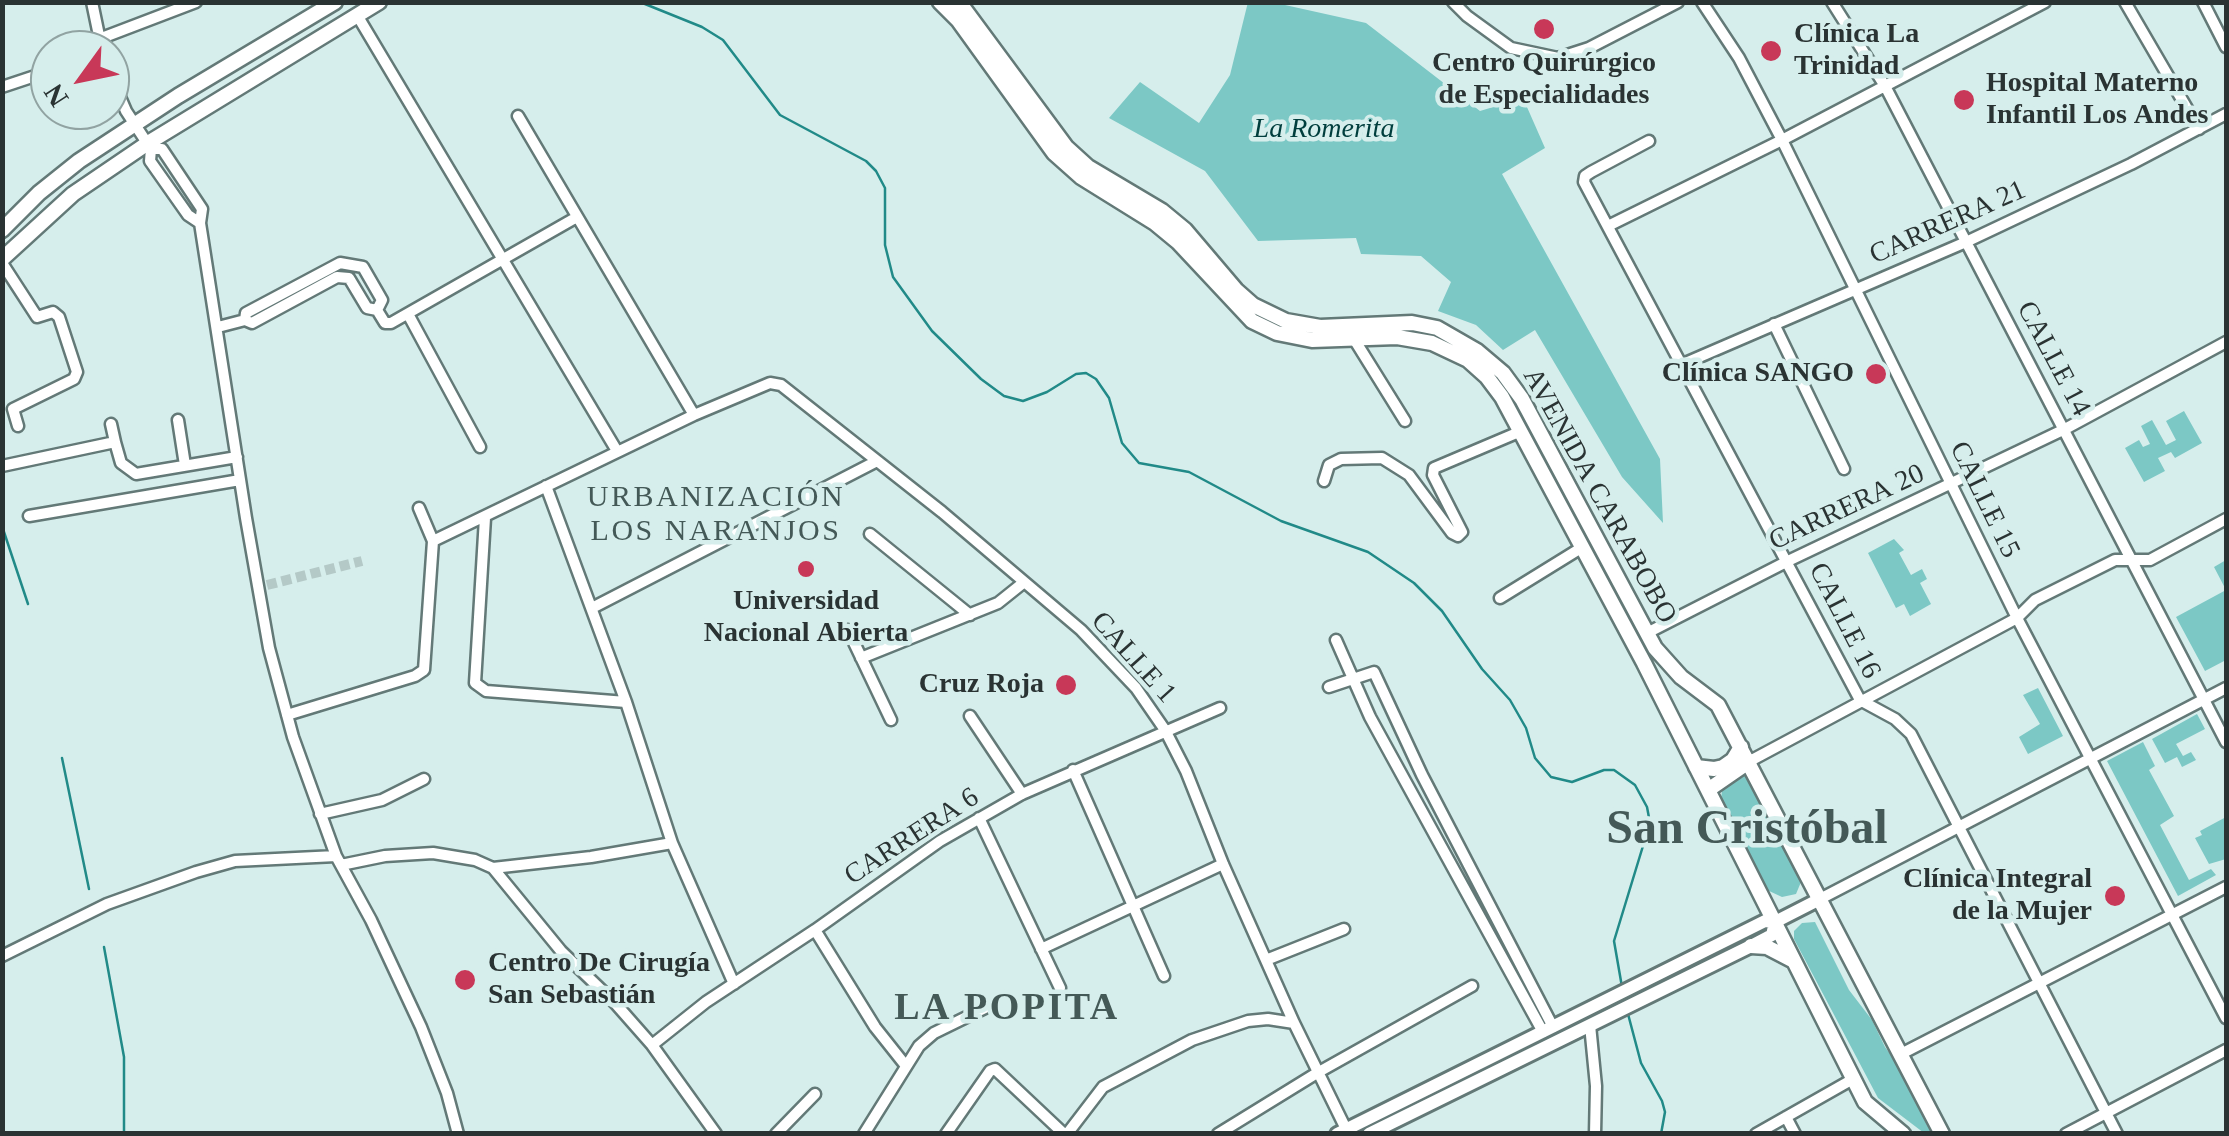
<!DOCTYPE html>
<meta charset="utf-8">
<style>
body{margin:0}
#map{position:relative;width:2229px;height:1136px;overflow:hidden;background:#d6eeec;font-family:Georgia,serif}
canvas{display:block}
.frame{position:absolute;inset:0;border:5px solid #2a3333;pointer-events:none}
.north{position:absolute;left:30px;top:30px;width:100px;height:100px;box-sizing:border-box;background:#d6eeec;border:2px solid #91a3a2;border-radius:50%;rotate:237deg;font-size:28px;font-weight:700;line-height:40px;text-align:center;color:#2a3333}
.north::after{content:'';display:block;margin:auto;width:35px;height:45px;background:#c83858;clip-path:polygon(50% 0,100% 100%,50% 72%,0 100%)}
</style>
<div id="map">
<canvas width="2229" height="1136"></canvas>
<div class="frame"></div>
<div class="north">N</div>
</div>
<script>
const g = document.querySelector('canvas').getContext('2d');
g.lineJoin = 'round';
function fillPath(path, color) { g.fillStyle = color; g.fill(path, 'evenodd'); }
const poly = rows => new Path2D(rows.map(r => 'M' + r).join(''));
function strokePath(path, color, width, dash) { g.strokeStyle = color; g.lineWidth = width; g.lineCap = dash ? 'butt' : 'round'; g.setLineDash(dash || []); g.stroke(path); }
function drawText(font, color, halo, rows, align = 'center') {
  g.font = font + ' Georgia,serif'; g.lineWidth = 9; g.setLineDash([]); g.textBaseline = 'middle'; g.strokeStyle = halo; g.fillStyle = color; for (const [text, x, y, turn = 0] of rows) {
    g.save(); g.translate(x, y); g.rotate((+turn || 0) * Math.PI / 180); g.textAlign = isNaN(turn) ? turn : align; if (halo) g.strokeText(text, 0, 0); g.fillText(text, 0, 0); g.restore();
  }
}
fillPath(poly([
 [1248,2,1276,3,1366,23,1480,111,1523,98,1545,148,1502,174,1660,459,1663,523,1622,477,1535,330,1503,350,1476,325,1438,311,1451,282,1421,256,1361,254,1356,238,1258,241,1205,171,1109,118,1140,82,1199,123,1230,75],
 [2184,411,2202,443,2175,458,2171,452,2158,458,2165,471,2144,482,2125,448,2139,440,2143,447,2150,444,2141,426,2152,420,2166,445,2176,440,2166,421],
 [1894,539,1904,550,1899,553,1911,575,1922,569,1927,579,1920,583,1931,604,1910,616,1904,604,1896,608,1868,553],
 [2226,560,2226,660,2205,671,2176,617,2226,590,2214,567],
 [2038,688,2063,736,2028,754,2019,737,2040,724,2023,695],
 [2197,714,2205,729,2176,744,2183,756,2191,752,2196,760,2182,767,2177,757,2165,763,2152,739],
 [2143,742,2155,766,2149,770,2174,816,2160,825,2189,880,2211,869,2216,875,2178,896,2107,761],
 [1738,775,1747,775,1751,781,1790,856,1801,882,1796,894,1782,897,1767,890,1721,799,1723,783],
 [2226,817,2226,859,2209,864,2195,838,2202,835,2200,831],
 [1815,922,1849,990,1872,1020,1885,1047,1908,1078,1937,1133,1924,1133,1878,1098,1794,939,1794,931,1802,923]
]), '#7cc8c5');
strokePath(poly([
 [640,2,702,27,723,40,780,115,866,161,876,171,885,188,885,245,893,277,932,331,981,379,1004,396,1023,401,1047,392,1076,374,1086,373,1096,379,1109,398,1122,443,1139,463,1189,472,1281,521,1368,552,1414,583,1442,611,1482,669,1510,700,1526,728,1535,758,1551,777,1572,782,1604,770,1614,770,1635,785,1647,807,1650,823,1614,941,1622,987],
 [2,526,28,604],
 [62,758,89,889],
 [104,947,124,1057,124,1134],
 [1628,1014,1641,1063,1662,1101,1665,1112,1661,1134]
]), '#218a88', 2.5);
strokePath(poly([
 [267,585,362,561]
]), '#b4c9c7', 10, [10, 5]);
const minor = poly([
 [92,2,102,50],
 [1453,2,1467,16,1511,48,1558,58,1589,48,1678,2],
 [1702,2,1739,58,1782,140,2017,618,2226,1018],
 [1832,2,1885,86,2226,742],
 [2125,2,2199,129],
 [2203,2,2226,47],
 [357,15,617,451],
 [99,39,196,2],
 [110,74,126,111,151,149,150,161,188,215,200,223],
 [2,87,50,71],
 [518,116,694,415],
 [1649,141,1591,172,1585,176,1584,182,1860,700,1895,719,1911,734,2117,1134],
 [151,149,162,149,202,209,200,223,246,518,269,648,293,737,336,856,371,920,421,1027,447,1093,458,1134],
 [1608,226,1782,140,2045,2],
 [2,263,37,317,53,312,59,317,77,372,74,379,13,409,18,426],
 [377,310,382,300,363,267,340,263,246,313,245,320,252,323,337,277,349,278,367,308,377,310,385,323,391,323,577,217],
 [408,314,480,447],
 [1774,324,1844,469],
 [218,327,245,320],
 [1354,339,1405,421],
 [1683,364,1966,242,2131,164,2226,114],
 [178,420,185,465],
 [111,424,115,442],
 [2,466,115,442,121,463,136,474,237,457],
 [1324,481,1329,465,1341,459,1382,458,1409,475,1452,533,1458,536,1462,532,1433,475,1434,468,1519,432],
 [546,486,626,702,672,843,734,984],
 [29,516,240,480],
 [485,518,475,683,486,691,626,702],
 [870,534,970,615],
 [433,541,694,415,770,383,781,385,942,512,1081,630,1136,688,1165,730,1186,771,1223,864,1294,1023,1346,1129],
 [1500,598,1581,548],
 [592,608,877,461],
 [848,630,891,720],
 [1647,633,1788,561,2065,429,2226,342],
 [1336,640,1370,717,1543,1032],
 [861,658,998,603,1023,583],
 [1329,687,1374,672,1422,775,1553,1027],
 [287,715,415,676,424,670,433,541,419,508],
 [970,716,1022,794],
 [1750,761,2017,618,2035,600,2115,560,2150,560,2226,519],
 [1073,770,1164,976],
 [320,814,382,800,424,779],
 [979,818,1060,988],
 [341,865,385,856,433,853,475,860,493,868,561,951,615,1003,652,1045,716,1134],
 [493,868,591,857,672,843],
 [1820,899,2226,688],
 [815,930,875,1027,906,1066],
 [1041,949,1223,864],
 [2,956,107,904,196,872,235,861,336,856],
 [1266,960,1344,929],
 [1590,1025,1596,1086,1595,1134],
 [652,1045,706,1002,815,930,940,841,1022,794,1220,708],
 [1901,1054,2226,887],
 [1786,1117,1795,1134],
 [776,1134,815,1094],
 [864,1134,919,1046,934,1033,987,1007],
 [946,1134,990,1071,995,1069,1064,1134],
 [1067,1134,1103,1087,1192,1040,1248,1021,1268,1019,1294,1023],
 [1218,1134,1317,1073,1472,986],
 [1756,1134,1853,1079],
 [2066,1134,2226,1050]
]);
const tertiary = poly([
 [1337,1134,1765,921,1775,922,1820,899],
 [1369,1134,1751,946,1772,935,1775,922]
]);
const secondary = poly([
 [940,2,958,20,1054,153,1081,177,1155,223,1178,242,1252,321,1277,333,1312,340,1397,337,1432,343,1468,360,1487,377,1502,397,1644,663,1865,1102,1903,1134],
 [959,2,1066,147,1088,167,1162,211,1185,230,1236,290,1253,305,1286,321,1320,327,1412,323,1437,328,1477,351,1503,373,1522,399,1655,648,1681,677,1718,705,1942,1134],
 [2,230,39,193,79,161,178,96,335,2],
 [2,259,73,194,148,143,379,2],
 [1696,767,1714,769,1723,767,1733,760,1741,747],
 [1708,790,1750,761],
 [1751,946,1767,947,1792,960]
]);
strokePath(minor, '#637977', 15);
strokePath(tertiary, '#637977', 18);
strokePath(secondary, '#637977', 19);
strokePath(minor, '#fff', 10);
strokePath(tertiary, '#fff', 12);
strokePath(secondary, '#fff', 14);
for (const [x, y, r, color] of [
 [1544,29,12,"#c83858"],
 [1771,51,12,"#c83858"],
 [1964,100,12,"#c83858"],
 [1876,374,12,"#c83858"],
 [806,569,10,"#c83858"],
 [1066,685,12,"#c83858"],
 [2115,896,12,"#c83858"],
 [465,980,12,"#c83858"]
]) { const dot = new Path2D(); dot.arc(x, y, r, 0, 2 * Math.PI); g.fillStyle = color; g.fill(dot); strokePath(dot, '#d6eeec', 4); }
drawText('bold 28px', '#2a3333', '#d6eeec', [
 ["Clínica La",1794,35],
 ["Trinidad",1794,67],
 ["Centro Quirúrgico",1544,64,"center"],
 ["de Especialidades",1544,96,"center"],
 ["Hospital Materno",1986,84],
 ["Infantil Los Andes",1986,116],
 ["Clínica SANGO",1854,374,"right"],
 ["Universidad",806,602,"center"],
 ["Nacional Abierta",806,634,"center"],
 ["Cruz Roja",1044,685,"right"],
 ["Clínica Integral",2092,880,"right"],
 ["de la Mujer",2092,912,"right"],
 ["Centro De Cirugía",488,964],
 ["San Sebastián",488,996]
], 'left');
drawText('italic 28px', '#003e3d', '#d6eeec', [
 ["La Romerita",1324,130]
]);
drawText('28px', '#2a3333', '#d6eeec', [
 ["CARRERA 21",1948,223,-24],
 ["CALLE 14",2053,359,62],
 ["AVENIDA CARABOBO",1599,496,61],
 ["CALLE 15",1984,500,64],
 ["CARRERA 20",1847,508,-25],
 ["CALLE 16",1844,621,63],
 ["CALLE 1",1133,658,48],
 ["CARRERA 6",912,837,-33]
]);
g.letterSpacing = '2.5px';
drawText('30px', '#445957', '#d6eeec', [
 ["URBANIZACIÓN",716,498],
 ["LOS NARANJOS",716,532]
]);
g.letterSpacing = '0px';
g.letterSpacing = '2.5px';
drawText('bold 38px', '#445957', '#d6eeec', [
 ["LA POPITA",1007,1009]
]);
g.letterSpacing = '0px';
drawText('bold 48px', '#445957', '#d6eeec', [
 ["San Cristóbal",1747,831]
]);
</script>
